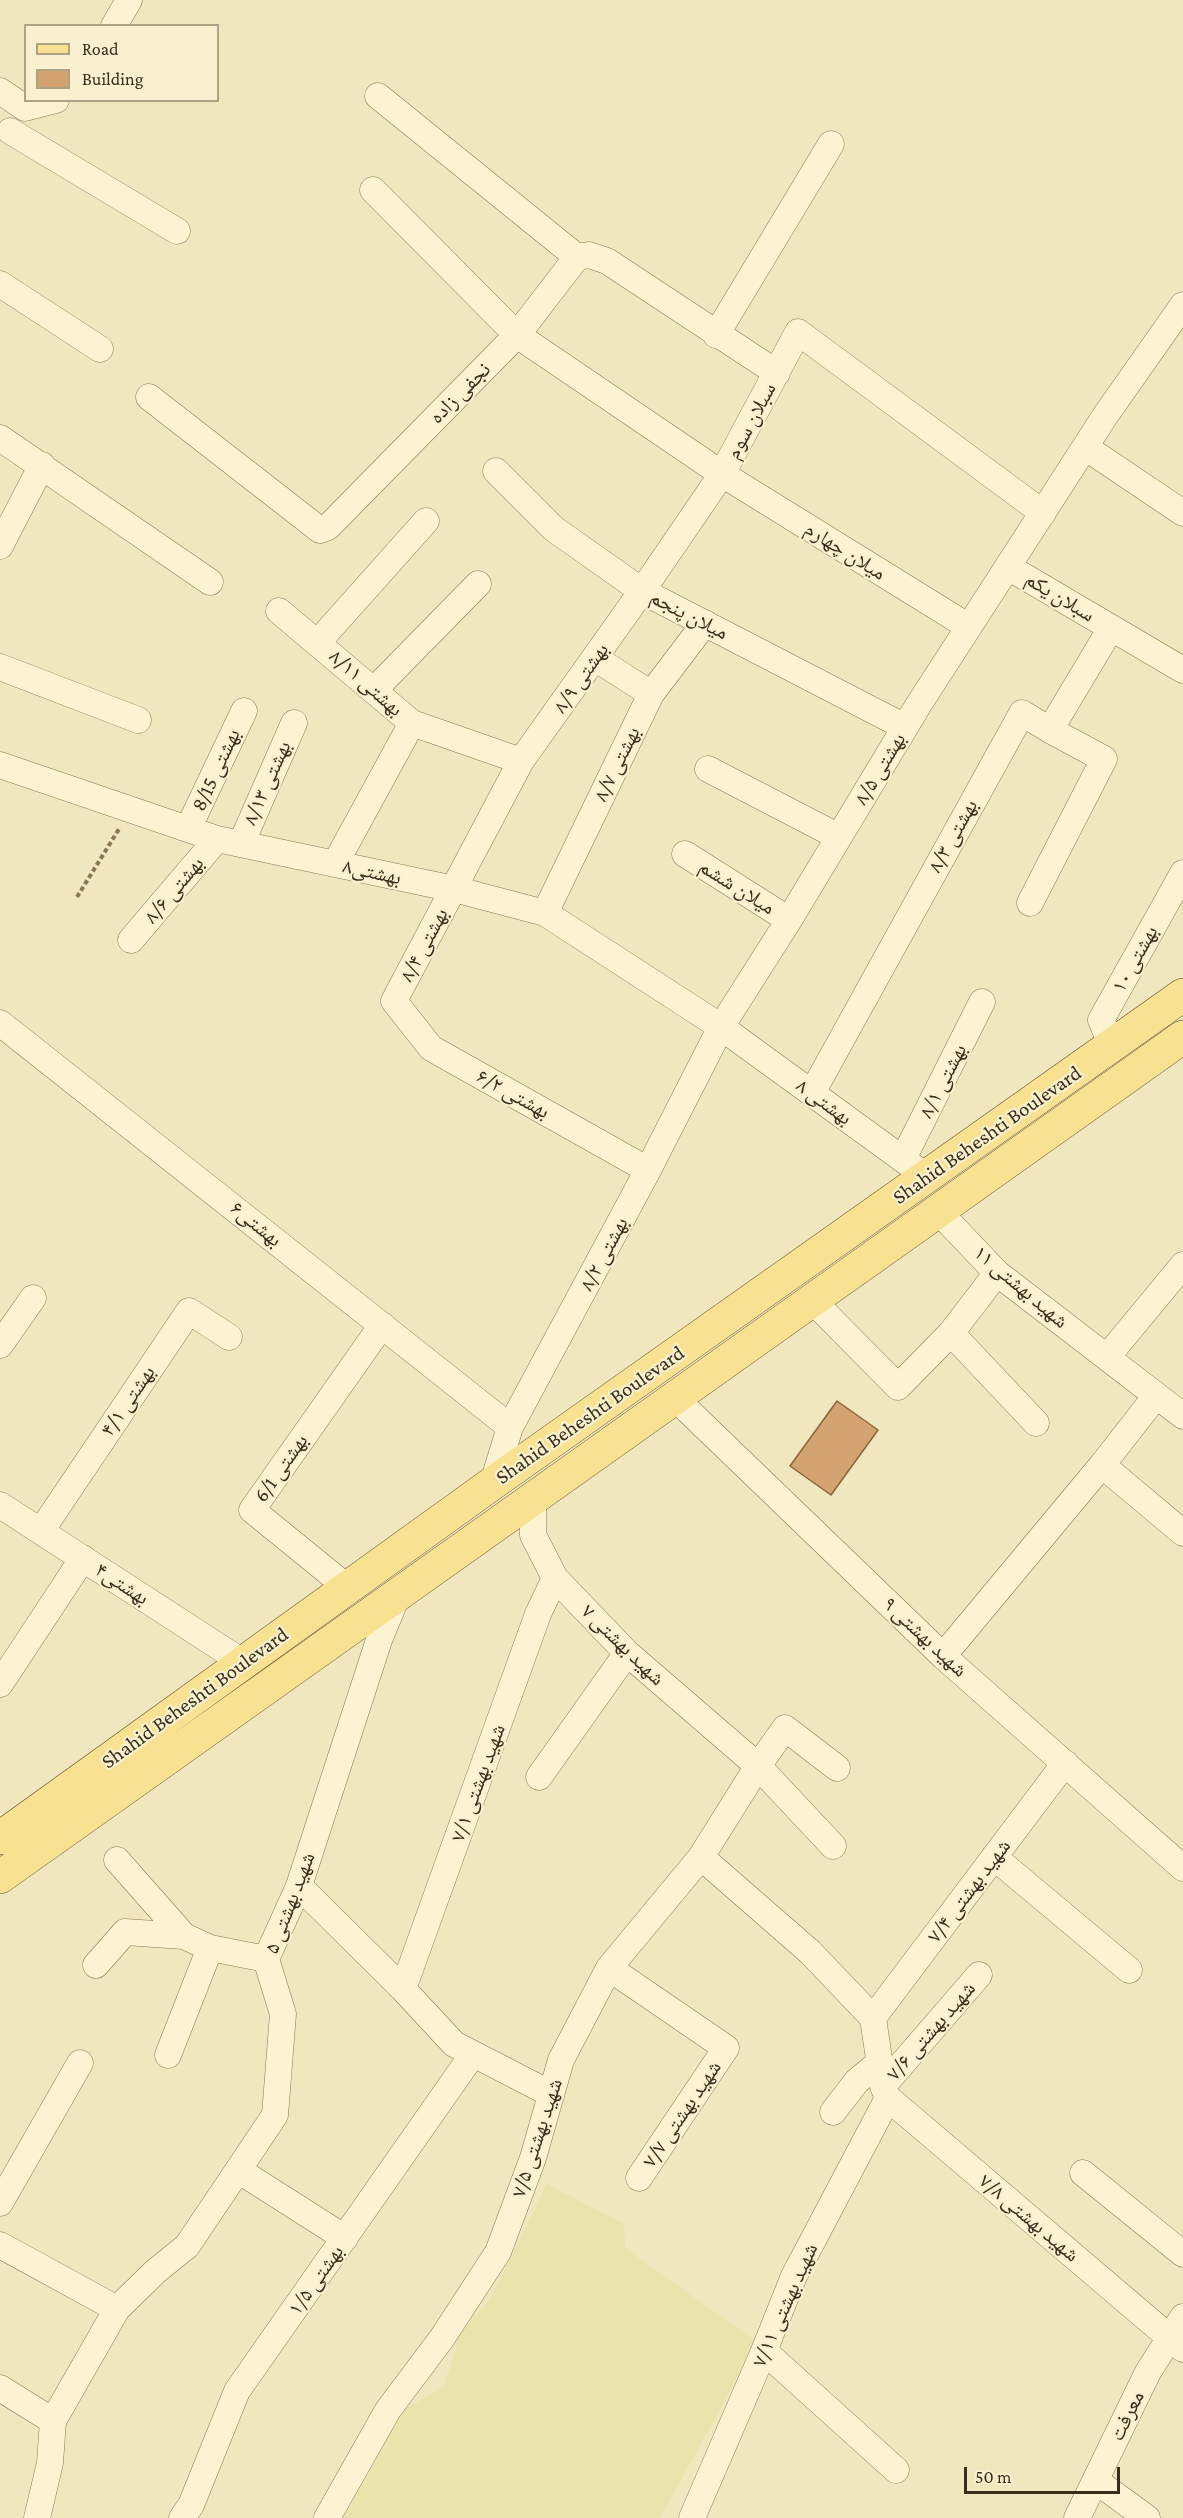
<!DOCTYPE html>
<meta charset="utf-8">
<style>
body{margin:0}
#map{position:relative;width:1183px;height:2518px;overflow:hidden;background:#f1e7be;font-family:"Crimson Pro",serif}
canvas{display:block}
.legend{position:absolute;left:24px;top:24px;width:195px;height:78px;box-sizing:border-box;background:#f8f0ce;border:2px solid #aca286;margin:0;padding:8px 10px;list-style:none;font-size:18px;color:#392d1b}
.legend li{display:flex;align-items:center;gap:12px;height:30px}
.legend b{width:30px;border:2px solid #aca286}
.scale{position:absolute;left:964px;top:2467px;width:156px;height:27px;box-sizing:border-box;border:3px solid #392d1b;border-top:0;padding-left:8px;font-size:18px;line-height:21px;white-space:nowrap;color:#392d1b;-webkit-text-stroke:4px #f8f0ce;paint-order:stroke}
</style>
<div id="map">
<canvas width="1183" height="2518"></canvas>
<ul class="legend">
<li><b style="height:8px;background:#f8e292"></b>Road</li>
<li><b style="height:16px;background:#d3a371"></b>Building</li>
</ul>
<div class="scale">50 m</div>
</div>
<script>
const g = document.querySelector('canvas').getContext('2d');
g.lineJoin = 'round';
function fillPath(path, color) { g.fillStyle = color; g.fill(path, 'evenodd'); }
const poly = rows => new Path2D(rows.map(r => 'M' + r).join(''));
function strokePath(path, color, width, dash) { g.strokeStyle = color; g.lineWidth = width; g.lineCap = dash ? 'butt' : 'round'; g.setLineDash(dash || []); g.stroke(path); }
function drawText(font, color, halo, rows, align = 'center') {
  g.font = font + ' "Crimson Pro","Noto Naskh Arabic",serif'; g.lineWidth = 4.5; g.setLineDash([]); g.textBaseline = 'middle'; g.strokeStyle = halo; g.fillStyle = color; for (const [text, x, y, turn = 0] of rows) {
    g.save(); g.translate(x, y); g.rotate((+turn || 0) * Math.PI / 180); g.textAlign = isNaN(turn) ? turn : align; if (halo) g.strokeText(text, 0, 0); g.fillText(text, 0, 0); g.restore();
  }
}
fillPath(poly([
 [547,2184,624,2224,625,2248,757,2342,660,2518,344,2518,405,2409,444,2387,461,2332,489,2301]
]), '#e8e4ab');
const building = poly([
 [837,1401,878,1430,831,1495,790,1466,837,1401]
]);
fillPath(building, '#d3a371');
strokePath(building, '#8d6239', 1.5);
const minor = poly([
 [114,26,129,0],
 [0,91,25,108,56,100],
 [378,96,577,257],
 [10,131,177,231],
 [373,190,517,335,722,474,969,627],
 [0,284,100,349],
 [716,335,831,144],
 [149,397,320,530,328,527,517,335,577,257,589,255,607,261,777,373],
 [0,438,210,582],
 [1085,447,1183,513],
 [496,471,554,529,642,591,905,727],
 [0,546,42,465],
 [1008,567,1183,670],
 [279,611,412,723,335,864],
 [318,642,426,521],
 [595,658,651,694],
 [0,667,138,720],
 [374,690,478,584],
 [412,723,521,761],
 [0,765,217,839,454,889,545,913,721,1027,927,1177],
 [708,769,839,837],
 [188,829,244,711],
 [241,844,294,723],
 [685,854,789,920],
 [1030,903,1104,759,1050,730],
 [545,913,651,694,705,623],
 [131,940,217,839],
 [0,1023,510,1427],
 [1112,1046,1101,1020,1183,873],
 [812,1093,1022,713,1050,730,1111,628],
 [903,1159,982,1002],
 [648,1170,431,1048,394,1001,521,761,642,591,722,474,798,332,1043,513],
 [939,1212,997,1273,1183,1416],
 [812,1300,898,1387,951,1333,997,1273],
 [951,1333,1036,1423],
 [0,1345,33,1298],
 [1107,1357,1183,1265],
 [675,1398,943,1656,1183,1868],
 [1102,1465,1183,1533],
 [493,1483,510,1427,648,1170,721,1027,789,920,919,704,1105,416,1183,305],
 [533,1498,533,1535,555,1578,627,1653,758,1766,833,1846],
 [0,1505,244,1663],
 [41,1531,189,1311,229,1337],
 [348,1588,252,1510,382,1325],
 [943,1656,1102,1465,1156,1396],
 [0,1684,83,1558],
 [539,1777,627,1653],
 [701,1857,810,1952,873,2018,883,2086,888,2098,1183,2349],
 [994,1857,1129,1970],
 [117,1860,184,1936,210,1948,266,1959],
 [299,1886,403,1989,454,2044,551,2094],
 [96,1965,125,1932,184,1936],
 [609,1968,726,2048,639,2178],
 [403,1989,538,1614,555,1578],
 [873,2018,1065,1763],
 [168,2055,210,1948],
 [883,2086,979,1975],
 [833,2112,857,2081,880,2062],
 [238,2170,345,2238],
 [1083,2173,1183,2254],
 [0,2203,80,2063],
 [0,2245,117,2309,53,2421,50,2463,37,2518],
 [117,2309,156,2271,187,2246,275,2115,283,2014,266,1959,299,1886,379,1640,398,1594],
 [764,2351,896,2470],
 [0,2388,53,2421],
 [1096,2481,1147,2518],
 [182,2518,191,2505,237,2391,473,2054],
 [327,2518,388,2410,442,2338,498,2252,533,2158,561,2060,609,1968,701,1857,758,1766,785,1728,837,1768],
 [692,2518,764,2351,794,2276,888,2098],
 [1077,2518,1148,2372,1183,2317]
]);
const primary = poly([
 [0,1838,493,1483,1183,995],
 [0,1877,1183,1037]
]);
strokePath(minor, '#8b7755', 27);
strokePath(primary, '#58442a', 34);
strokePath(poly([
 [77,897,119,829]
]), '#8b7755', 4, [4.5, 3]);
strokePath(minor, '#fcf3d2', 26);
strokePath(primary, '#f8e292', 33);
drawText('21px', '#392d1b', '#f8f0ce', [
 ["نجفی زاده",460,393,-45],
 ["سبلان سوم",751,421,-62],
 ["میلان چهارم",845,551,32],
 ["سبلان یکم",1060,597,31],
 ["میلان پنجم",689,615,27],
 ["بهشتی ۸/۹",581,678,-55],
 ["بهشتی ۸/۱۱",366,683,41],
 ["بهشتی ۸/۷",617,764,-64],
 ["بهشتی ۸/۵",880,769,-59],
 ["بهشتی 8/15",216,770,-65],
 ["بهشتی ۸/۱۳",267,783,-66],
 ["بهشتی ۸/۳",953,836,-61],
 ["بهشتی۸",372,872,12],
 ["میلان ششم",737,887,32],
 ["بهشتی ۸/۶",174,890,-50],
 ["بهشتی ۸/۴",424,945,-62],
 ["بهشتی ۱۰",1135,959,-61],
 ["بهشتی ۸/۱",943,1081,-63],
 ["بهشتی ۶/۲",513,1094,29],
 ["۸ بهشتی",824,1102,36],
 ["Shahid Beheshti Boulevard",987,1135,-35],
 ["بهشتی۶",256,1224,39],
 ["بهشتی ۸/۲",604,1254,-62],
 ["شهید بهشتی ۱۱",1021,1287,40],
 ["بهشتی ۴/۱",128,1401,-56],
 ["Shahid Beheshti Boulevard",590,1415,-35],
 ["بهشتی 6/1",281,1468,-55],
 ["بهشتی۴",122,1584,33],
 ["شهید بهشتی ۹",925,1637,43],
 ["شهید بهشتی ۷",623,1645,44],
 ["Shahid Beheshti Boulevard",195,1698,-36],
 ["شهید بهشتی ۷/۱",478,1783,-70],
 ["شهید بهشتی ۷/۴",969,1891,-53],
 ["شهید بهشتی ۵",290,1903,-69],
 ["شهید بهشتی ۷/۶",931,2031,-49],
 ["شهید بهشتی ۷/۷",682,2114,-56],
 ["شهید بهشتی ۷/۵",537,2138,-72],
 ["شهید بهشتی ۷/۸",1029,2218,40],
 ["بهشتی ۱/۵",316,2280,-55],
 ["شهید بهشتی ۷/۱۱",785,2305,-66],
 ["معرفت",1127,2416,-64]
]);
</script>
